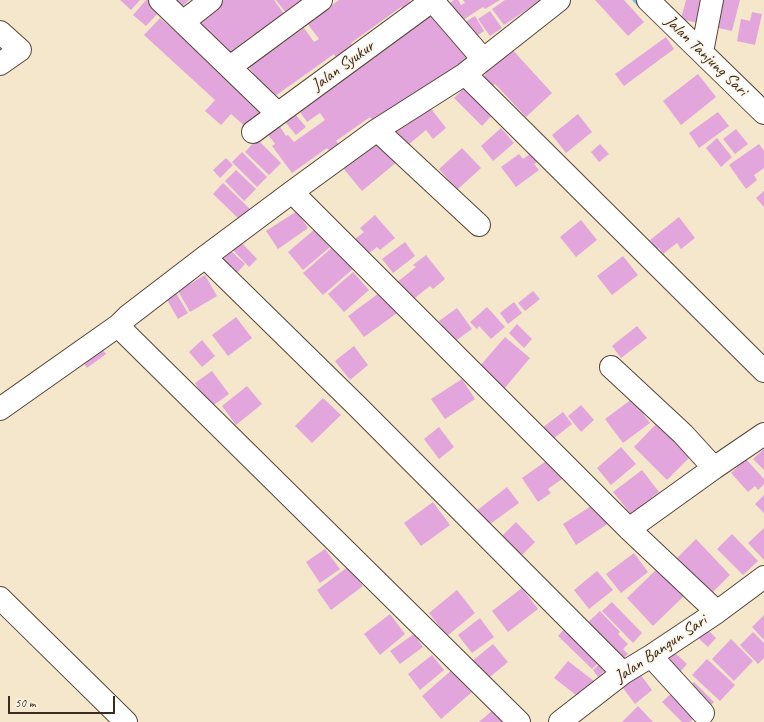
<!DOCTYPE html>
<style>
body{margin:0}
#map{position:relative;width:764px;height:722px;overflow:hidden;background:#f4e7cc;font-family:Caveat,sans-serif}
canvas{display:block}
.scale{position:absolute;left:8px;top:696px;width:107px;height:18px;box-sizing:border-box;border:2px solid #3b2a1e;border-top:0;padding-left:5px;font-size:12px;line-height:14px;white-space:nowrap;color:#3b2a1e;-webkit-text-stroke:3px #fcf5e5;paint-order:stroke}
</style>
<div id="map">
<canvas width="764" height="722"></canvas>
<div class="scale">50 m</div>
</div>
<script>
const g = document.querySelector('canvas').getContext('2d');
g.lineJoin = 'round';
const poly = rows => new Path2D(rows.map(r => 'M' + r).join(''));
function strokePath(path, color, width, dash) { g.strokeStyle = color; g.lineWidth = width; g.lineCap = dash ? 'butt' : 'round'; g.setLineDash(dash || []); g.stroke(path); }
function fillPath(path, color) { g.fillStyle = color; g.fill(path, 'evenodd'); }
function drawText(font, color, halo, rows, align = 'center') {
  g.font = font + ' Caveat,sans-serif'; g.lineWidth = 3; g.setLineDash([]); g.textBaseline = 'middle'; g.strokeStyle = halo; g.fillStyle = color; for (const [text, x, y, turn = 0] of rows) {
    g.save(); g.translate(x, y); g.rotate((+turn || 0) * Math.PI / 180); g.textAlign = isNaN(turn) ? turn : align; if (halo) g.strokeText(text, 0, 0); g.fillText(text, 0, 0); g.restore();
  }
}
strokePath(poly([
 [635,0,642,7]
]), '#73b7e9', 4.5);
fillPath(poly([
 [120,0,140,0,131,10],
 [146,0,150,0,161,10,146,26,133,15],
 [170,0,189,0,180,9],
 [224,0,274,0,287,18,258,39,254,34,222,58,195,21],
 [276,0,304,0,286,13],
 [339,0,411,0,409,1,415,9,406,15,401,7,351,43,353,46,336,57,334,54,271,99,249,67,304,28,314,42,319,39,307,23],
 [454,0,458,0,461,5,465,3,463,0,500,0,485,9,483,7,460,22,448,4],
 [505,0,541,0,504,25,492,9],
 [595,0,624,0,644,22,628,36],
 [686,0,703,0,697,23,681,19],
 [716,0,740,0,732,31,710,26],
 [435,11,468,58,390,114,387,110,373,120,370,117,336,141,340,145,330,152,327,148,292,173,272,146,275,144,267,133,279,125,286,136,288,135,294,142,325,120,320,113,307,122,298,109],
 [490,11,502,28,490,36,478,19],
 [752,12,762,14,755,45,737,41,741,19,750,21],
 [475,16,484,31,475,37,464,23],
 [160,18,203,56,265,108,247,128,231,114,221,125,205,111,215,100,144,35],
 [666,37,674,49,624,86,615,74],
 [510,47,552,93,526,117,495,84,490,89,481,79,486,74,484,72],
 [698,74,716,97,681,125,663,101],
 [469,83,496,111,482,126,454,98],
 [429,106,446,128,433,139,426,130,401,151,386,132,400,121,404,127],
 [718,112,729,126,699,148,689,133],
 [295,114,306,127,296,135,286,123],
 [578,114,592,132,566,153,552,135],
 [501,128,514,143,493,161,481,146],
 [736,129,748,144,735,154,723,139],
 [717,138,732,157,721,167,706,148],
 [257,139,281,163,269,175,245,152],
 [380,139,398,161,362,191,343,168],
 [600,144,609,154,599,162,591,152],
 [759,144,764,151,764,168,754,175,757,180,746,189,729,165],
 [462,148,481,168,457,190,439,169],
 [242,152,267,177,257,187,232,162],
 [519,154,523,159,530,154,537,162,534,164,539,170,516,187,501,167],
 [226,158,233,165,220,178,213,170],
 [236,170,256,189,244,201,225,181],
 [223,183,250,209,240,220,213,194],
 [764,191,764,207,756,198],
 [297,211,308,228,278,249,266,231],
 [375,215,395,238,380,250,377,247,368,254,355,239,364,232,360,228],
 [679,217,695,238,681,249,677,243,663,254,659,248,657,249,650,240],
 [581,220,597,240,576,257,560,237],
 [315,229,330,247,303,270,288,252],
 [241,242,257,259,249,267,233,250],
 [405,242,415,256,393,273,382,259],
 [335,245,354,268,323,295,303,273],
 [231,251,245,264,236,274,222,260],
 [426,255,445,279,433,289,430,286,411,301,396,283,416,267,413,265],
 [623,256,638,275,612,295,597,276],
 [353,272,369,290,344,312,328,294],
 [205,275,217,296,190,312,178,291],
 [382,291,397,313,364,337,348,316],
 [533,291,540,299,525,311,518,303],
 [176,293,188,313,178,319,166,298],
 [514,302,522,313,508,324,500,313],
 [487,307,505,327,491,339,479,326,477,329,470,322],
 [457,308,472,329,454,342,439,321],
 [236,317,252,338,228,356,212,335],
 [517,324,532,339,524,348,509,333],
 [637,326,647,338,621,358,612,346],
 [505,337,530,358,504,389,479,367],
 [202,340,215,356,202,367,189,352],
 [98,343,106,354,87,368,79,356],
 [354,346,368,365,350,380,335,361],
 [212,371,229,394,211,407,195,383],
 [462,379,475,399,445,419,431,399],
 [247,386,262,404,236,425,222,406],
 [323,398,341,415,312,443,295,426],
 [632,399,650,423,623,443,605,419],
 [581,405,594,420,581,432,568,416],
 [563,412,572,424,548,443,538,431],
 [658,422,691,456,667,480,634,447],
 [439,427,454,447,439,459,424,439],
 [621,447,636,464,611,485,597,468],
 [764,449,764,470,753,459],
 [549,459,562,479,548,489,551,493,538,502,522,478],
 [746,459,764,479,764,484,758,490,755,486,748,492,731,473],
 [642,470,659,492,631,514,613,492],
 [507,487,519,503,486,527,475,512],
 [764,495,764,513,755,504],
 [433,502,450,525,421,546,404,523],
 [596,503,609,523,576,545,563,524],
 [516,522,535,542,517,560,498,540],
 [764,528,764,560,748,543],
 [732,534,758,561,743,575,717,549],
 [696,539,730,575,712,593,677,558],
 [325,549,340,569,320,583,306,562],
 [634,553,648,572,621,593,606,574],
 [349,566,363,586,331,610,317,590],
 [660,566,686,594,653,626,627,598],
 [597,571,613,590,589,609,574,590],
 [522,588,538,609,508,632,492,611],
 [457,590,475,613,447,636,429,613],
 [612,602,642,633,633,643,602,611],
 [600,611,620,632,618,634,628,644,623,649,628,654,618,664,583,627],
 [390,614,405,634,380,655,364,634],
 [764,615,764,640,752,627],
 [480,618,494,637,472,653,458,635],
 [566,627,601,660,592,669,558,636],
 [706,628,716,638,708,647,697,637],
 [753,632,764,643,764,658,758,664,740,645],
 [414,634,423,647,400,664,390,651],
 [731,639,753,661,734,681,712,659],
 [493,644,508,662,485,681,471,662],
 [674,652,687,664,680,672,667,661],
 [432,655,444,670,420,690,408,674],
 [707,659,735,685,720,701,692,675],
 [568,661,594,681,580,698,554,678],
 [603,661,608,668,598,677,593,670],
 [453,669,472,692,441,719,422,696],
 [640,674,652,690,635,704,623,688],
 [694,682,714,702,705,711,685,691],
 [677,688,700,712,690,722,682,722,662,702],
 [638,706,653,722,622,722],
 [494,709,505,722,479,722]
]), '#e2a6dd');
const minor = poly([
 [160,0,277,113],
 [432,0,483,59],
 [648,0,764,113],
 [183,22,211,0],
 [0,32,20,50,0,64],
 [702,52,712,0],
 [230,67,321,0],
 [465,74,764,371],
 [377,130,479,225],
 [253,132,433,0],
 [292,192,629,529,717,612],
 [205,257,358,407,623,673],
 [611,367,683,434,714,468],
 [0,409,119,325],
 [629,529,714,468,764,434],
 [0,598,126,722],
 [651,656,703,713],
 [519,722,124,332,119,325,128,316,205,257,292,192,377,130,465,74,559,0],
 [560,722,623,673,651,656,717,612,764,577]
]);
strokePath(minor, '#574638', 24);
strokePath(minor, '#fff', 22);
drawText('17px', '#3b2a1e', '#fcf5e5', [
 ["Jalan Tanjung Sari",706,56,44],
 ["Jalan Syukur",343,66,-36],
 ["Jalan Bangun Sari",661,649,-34]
]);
</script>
